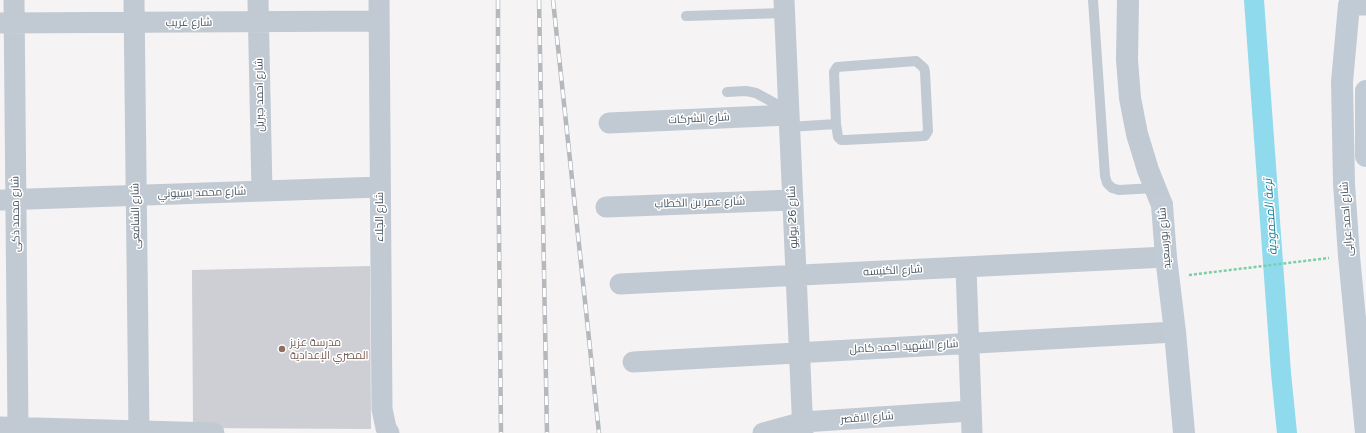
<!DOCTYPE html>
<meta charset="utf-8">
<style>
body{margin:0}
canvas{display:block;background:#f5f3f3}
</style>
<canvas width="1366" height="433"></canvas>
<script>
const g = document.querySelector('canvas').getContext('2d');
g.lineJoin = 'round';
const poly = rows => new Path2D(rows.map(r => 'M' + r).join(''));
function strokePath(path, color, width, dash) { g.strokeStyle = color; g.lineWidth = width; g.lineCap = dash ? 'butt' : 'round'; g.setLineDash(dash || []); g.stroke(path); }
function fillPath(path, color) { g.fillStyle = color; g.fill(path, 'evenodd'); }
function drawText(font, color, halo, rows, align = 'center') {
  g.font = font + ' "Varela Round",Cairo,sans-serif'; g.lineWidth = 3; g.setLineDash([]); g.textBaseline = 'middle'; g.strokeStyle = halo; g.fillStyle = color; for (const [text, x, y, turn = 0] of rows) {
    g.save(); g.translate(x, y); g.rotate((+turn || 0) * Math.PI / 180); g.textAlign = isNaN(turn) ? turn : align; if (halo) g.strokeText(text, 0, 0); g.fillText(text, 0, 0); g.restore();
  }
}
strokePath(poly([
 [1254,0,1281,373,1287,433]
]), '#90daee', 20);
fillPath(poly([
 [370,266,371,429,193,428,192,270]
]), '#cdcfd5');
strokePath(poly([
 [1189,275,1329,258]
]), '#7ad0a6', 2.5, [3, 2]);
strokePath(poly([
 [1093,0,1105,176,1107,183,1112,188,1119,190,1155,188],
 [686,16,784,13],
 [727,92,746,91,756,93,789,111],
 [789,127,836,124,838,137,841,140,845,140,925,136,928,131,925,72,924,68,916,61,837,67,834,72,836,124]
]), '#c1cad2', 10);
strokePath(poly([
 [14,0,18,428],
 [134,0,139,431],
 [258,0,262,191],
 [379,0,382,409,386,428,389,433],
 [784,0,803,433],
 [1349,5,1366,5],
 [0,23,379,21],
 [609,123,789,115],
 [0,200,380,187],
 [606,207,793,200],
 [966,268,972,433],
 [620,284,1166,257],
 [633,362,1175,332],
 [0,427,214,433],
 [763,433,803,422,971,411]
]), '#c1cad2', 21);
strokePath(poly([
 [1128,0,1127,60,1130,98,1137,134,1148,170,1162,205]
]), '#c1cad2', 22);
strokePath(poly([
 [1349,5,1342,82,1344,184,1349,256,1366,433],
 [1366,91,1366,156],
 [1162,205,1166,257,1175,332,1184,433]
]), '#c1cbd6', 22);
const rail = poly([
 [498,0,498,136,501,433],
 [539,0,547,433],
 [553,0,599,433]
]);
strokePath(rail, '#b5b8bd', 4.5);
strokePath(rail, '#fff', 3, [9]);
for (const [x, y, r, color] of [
 [282,349,4,"#8d6e63"]
]) { const dot = new Path2D(); dot.arc(x, y, r, 0, 2 * Math.PI); g.fillStyle = color; g.fill(dot); strokePath(dot, '#fff', 1.5); }
drawText('11px', '#4a5661', '#fff', [
 ["شارع غريب",189,23,-1],
 ["شارع احمد جبريل",260,95,-91],
 ["شارع الشركات",699,119,-3],
 ["شارع محمد بسيوني",202,193,-2],
 ["شارع عمر بن الخطاب",700,203,-2],
 ["شارع محمد ذكى",16,214,-91],
 ["شارع الشافعى",136,216,-91],
 ["شارع الجلاء",380,217,-90],
 ["شارع 26 يوليو",793,217,-92],
 ["شارع احمد عرابى",1347,219,-94],
 ["شارع بورسعيد",1165,238,-95],
 ["شارع الكنيسه",893,271,-3],
 ["شارع الشهيد احمد كامل",904,347,-3],
 ["شارع الاقصر",867,418,-4]
]);
drawText('11px', '#785e54', '#fff', [
 ["مدرسة عزيز",290,343],
 ["المصري الإعدادية",290,356]
], 'left');
drawText('italic 12px', '#0c7c9b', '#fff', [
 ["ترعة المحمودية",1271,217,-94]
]);
</script>
